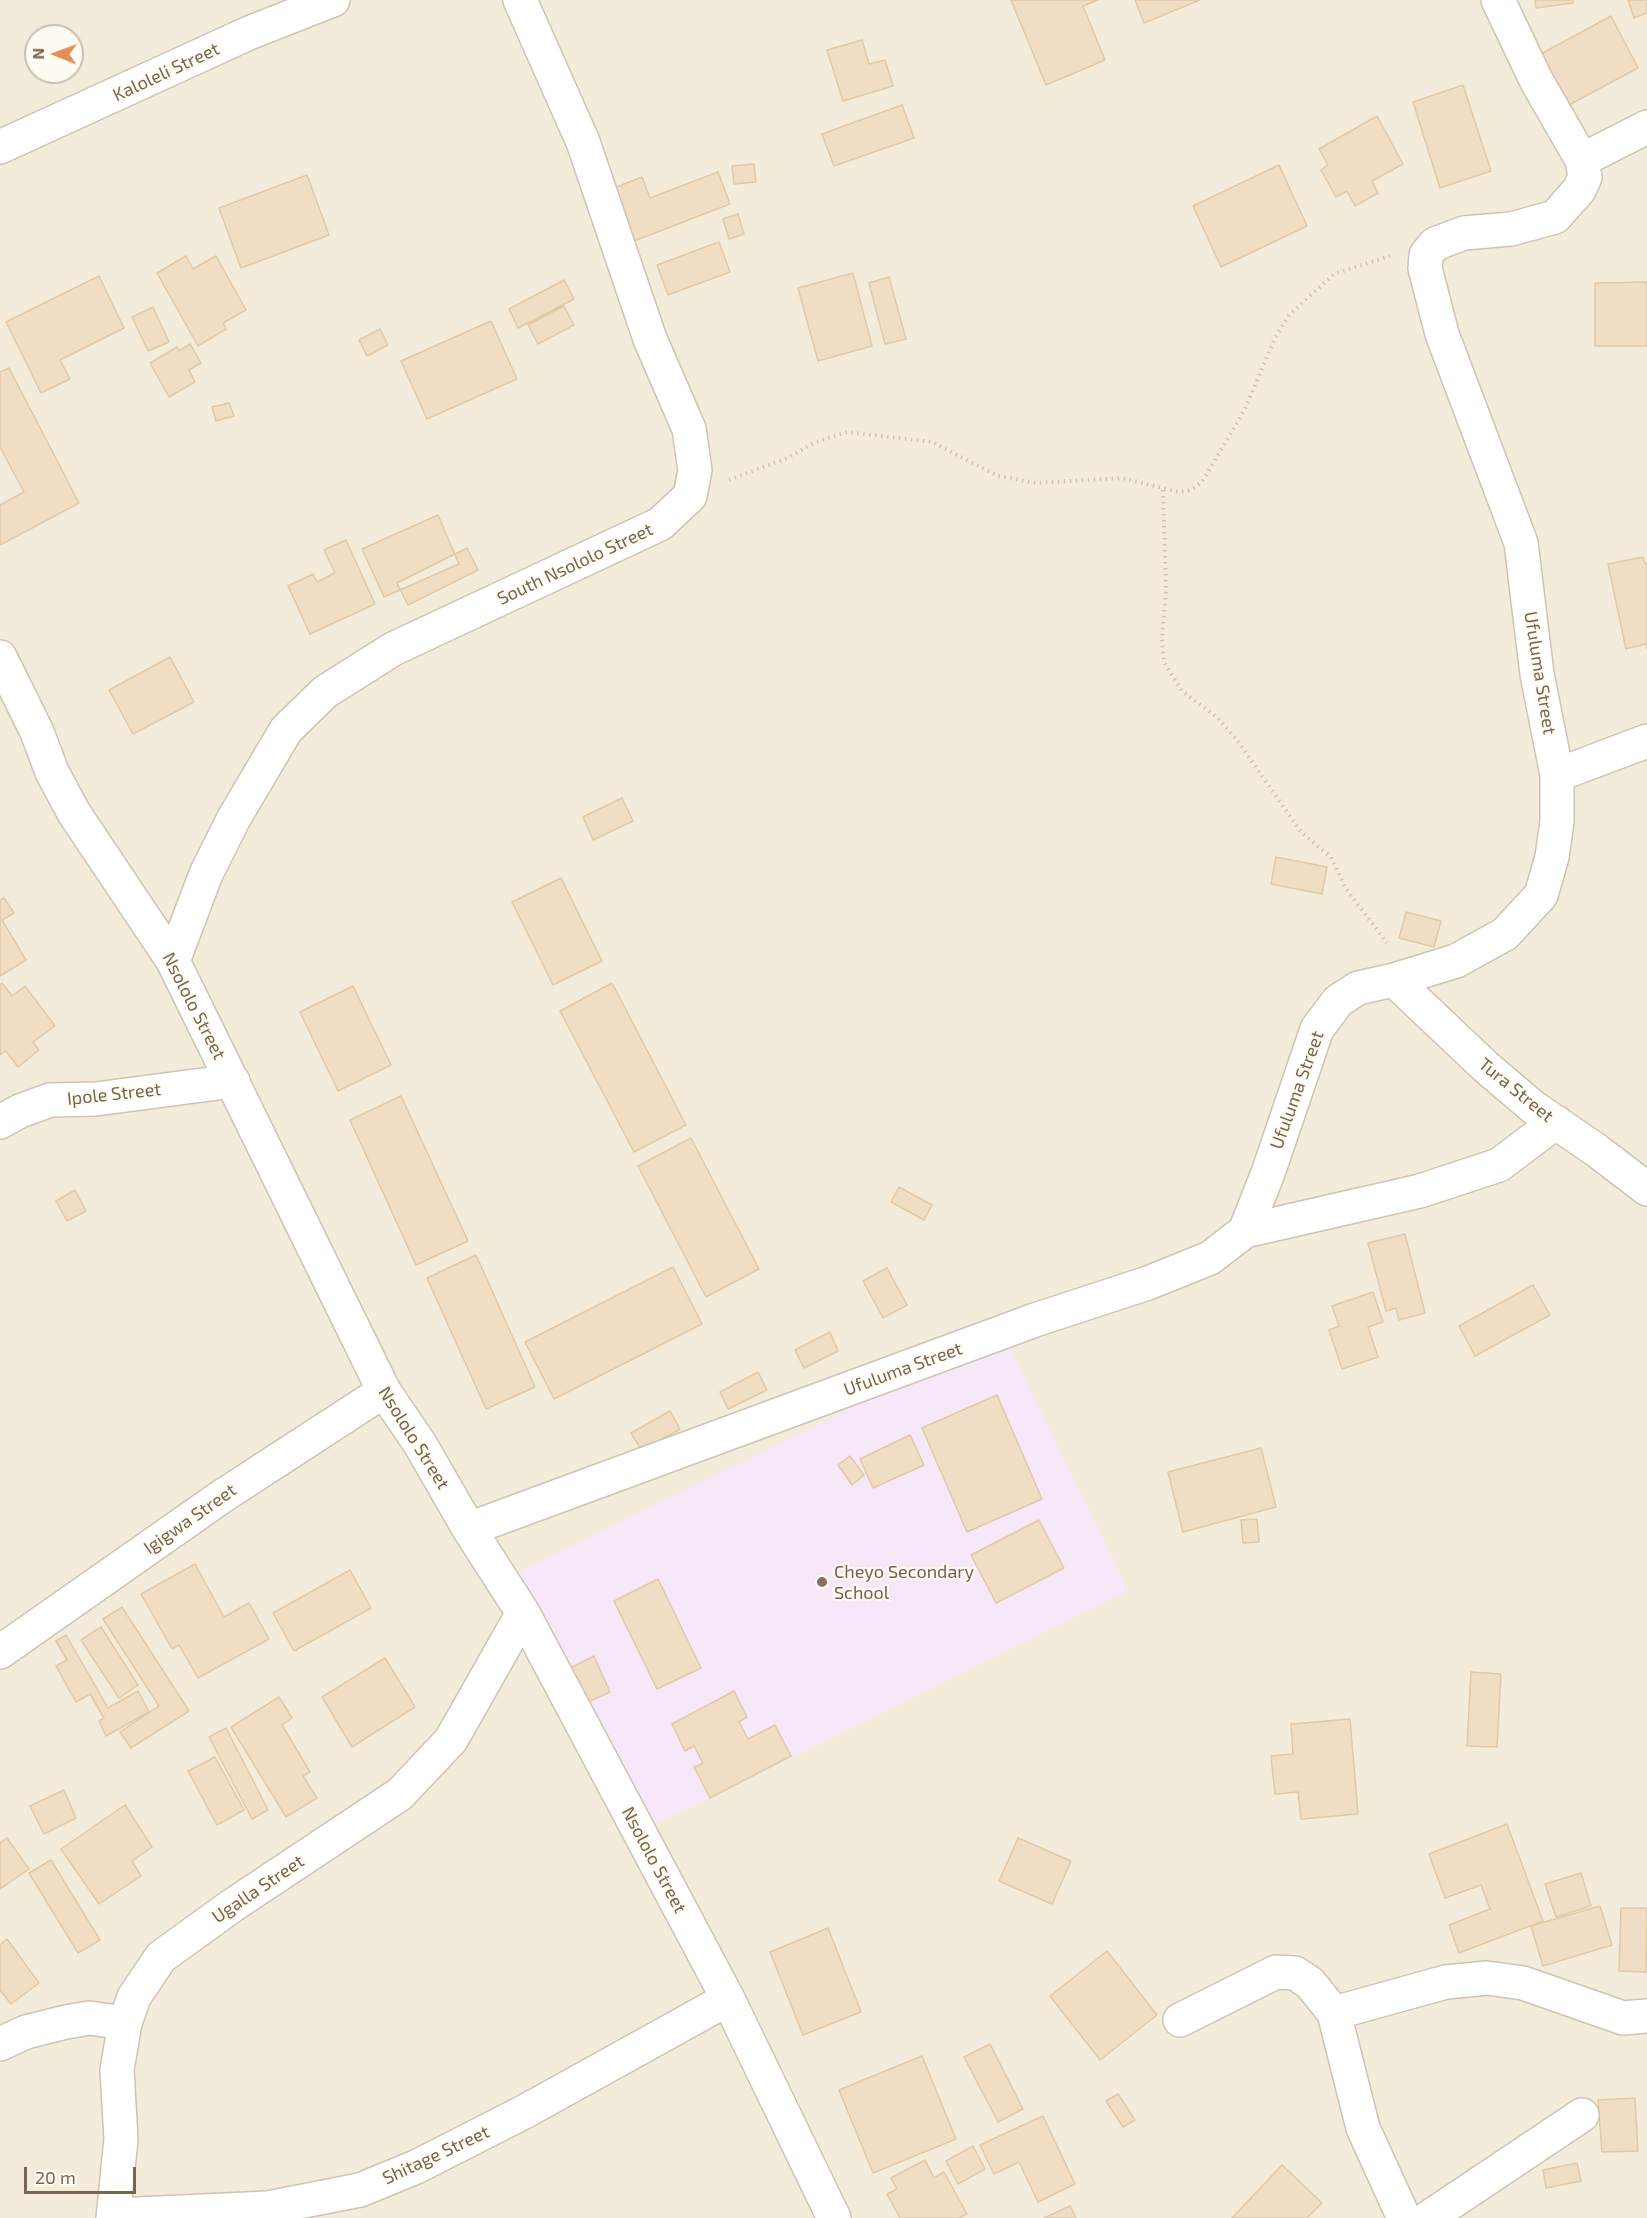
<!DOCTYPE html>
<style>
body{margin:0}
#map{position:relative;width:1647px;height:2218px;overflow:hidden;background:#fcf9ec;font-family:"Exo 2",sans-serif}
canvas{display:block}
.north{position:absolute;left:24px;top:24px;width:60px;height:60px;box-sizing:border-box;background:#fefcf2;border:2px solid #c8c0b1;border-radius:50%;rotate:271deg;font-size:16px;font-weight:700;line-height:24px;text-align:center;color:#77654f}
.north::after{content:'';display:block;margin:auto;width:21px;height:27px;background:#df8f58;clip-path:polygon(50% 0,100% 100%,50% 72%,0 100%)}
.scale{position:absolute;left:24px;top:2167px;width:112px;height:27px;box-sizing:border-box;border:3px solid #77654f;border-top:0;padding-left:8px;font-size:18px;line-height:21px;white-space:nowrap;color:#77654f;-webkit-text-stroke:4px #fefcf2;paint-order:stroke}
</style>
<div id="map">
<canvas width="1647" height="2218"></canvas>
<div class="north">N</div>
<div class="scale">20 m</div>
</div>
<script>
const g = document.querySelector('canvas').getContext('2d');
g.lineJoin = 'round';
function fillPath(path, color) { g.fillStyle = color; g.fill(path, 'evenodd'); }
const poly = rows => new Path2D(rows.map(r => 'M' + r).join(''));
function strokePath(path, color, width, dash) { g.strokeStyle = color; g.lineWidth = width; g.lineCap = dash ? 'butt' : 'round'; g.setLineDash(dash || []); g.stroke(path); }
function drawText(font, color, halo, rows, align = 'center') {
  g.font = font + ' "Exo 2",sans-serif'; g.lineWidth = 4.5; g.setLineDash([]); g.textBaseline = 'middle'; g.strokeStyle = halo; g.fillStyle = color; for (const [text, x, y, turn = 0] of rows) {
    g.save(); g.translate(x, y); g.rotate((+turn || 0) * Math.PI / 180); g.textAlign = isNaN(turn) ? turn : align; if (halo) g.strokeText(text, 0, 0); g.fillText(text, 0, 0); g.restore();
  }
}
fillPath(poly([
 [0,0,1647,0,1647,2218,0,2218],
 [36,36,72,36,72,72,36,72]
]), '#f3ecda');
fillPath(poly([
 [1003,1333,1128,1591,642,1831,517,1573]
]), '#f6e8f9');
const building = poly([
 [1011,0,1098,0,1083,6,1105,60,1046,85,1011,0],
 [1135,0,1200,0,1144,23,1135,0],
 [1535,0,1573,0,1573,3,1536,8,1535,0],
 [1628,0,1647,0,1647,13,1634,18,1628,0],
 [1611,16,1638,68,1567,106,1539,55,1611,16],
 [862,40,869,64,885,60,893,86,843,101,827,50,862,40],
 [1463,85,1491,171,1440,188,1413,102,1463,85],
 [902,105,914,138,834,166,822,134,902,105],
 [1377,116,1403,164,1372,181,1378,193,1355,206,1347,191,1336,197,1321,170,1328,165,1319,149,1377,116],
 [754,164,756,182,734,184,732,166,754,164],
 [1279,165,1307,226,1221,267,1193,206,1279,165],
 [718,172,730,204,634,241,614,188,642,177,650,198,718,172],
 [307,175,329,235,241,268,219,208,307,175],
 [738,214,744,234,729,239,723,219,738,214],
 [719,242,730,272,668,295,657,265,719,242],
 [186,256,193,269,216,256,246,310,223,323,226,329,198,346,157,273,186,256],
 [853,273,872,346,818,361,798,288,853,273],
 [99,276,124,328,60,360,70,379,41,393,6,322,99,276],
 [889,277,906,339,885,344,869,283,889,277],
 [564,280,574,299,518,328,509,309,564,280],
 [1647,282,1647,346,1595,346,1595,283,1647,282],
 [564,306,574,325,538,344,528,325,564,306],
 [153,307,169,342,148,351,132,317,153,307],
 [491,321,517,379,427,419,401,361,491,321],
 [380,329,388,345,367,356,359,340,380,329],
 [190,344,201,363,189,370,195,382,169,397,150,363,177,347,179,351,190,344],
 [9,368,79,503,0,545,0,505,24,492,0,447,0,372,9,368],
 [229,403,234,416,216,421,212,407,229,403],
 [438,515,459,564,384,597,362,549,438,515],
 [346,540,375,604,310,634,288,586,313,574,317,582,335,573,324,550,346,540],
 [467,548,478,570,408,605,397,583,467,548],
 [1643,557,1645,564,1647,563,1647,648,1646,644,1626,649,1608,564,1643,557],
 [170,657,194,702,133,734,109,690,170,657],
 [622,798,633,821,593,840,583,817,622,798],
 [1276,857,1327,867,1322,894,1271,884,1276,857],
 [561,878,602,961,553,985,512,902,561,878],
 [4,898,14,913,2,920,26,960,0,976,0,900,4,898],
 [1406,912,1441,921,1434,947,1399,938,1406,912],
 [2,983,12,996,25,986,55,1026,33,1042,39,1050,18,1067,6,1051,0,1055,0,985,2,983],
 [612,983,686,1125,634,1152,560,1011,612,983],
 [353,986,391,1065,338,1091,300,1012,353,986],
 [401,1096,468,1241,416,1265,350,1120,401,1096],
 [691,1138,759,1269,706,1297,638,1166,691,1138],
 [899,1187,932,1205,924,1220,891,1202,899,1187],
 [75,1190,86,1211,67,1221,56,1201,75,1190],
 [1405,1234,1425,1313,1399,1320,1396,1308,1386,1311,1368,1243,1405,1234],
 [476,1255,535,1387,486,1409,427,1278,476,1255],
 [673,1267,702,1324,554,1399,525,1342,673,1267],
 [887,1268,907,1305,883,1318,863,1281,887,1268],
 [1533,1285,1550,1315,1475,1356,1459,1326,1533,1285],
 [1373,1292,1383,1322,1368,1327,1378,1357,1342,1369,1329,1330,1339,1326,1332,1306,1373,1292],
 [830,1332,838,1351,804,1368,795,1350,830,1332],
 [758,1372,767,1390,728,1409,720,1392,758,1372],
 [997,1395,1042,1499,967,1532,922,1428,997,1395],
 [670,1411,680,1429,642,1451,631,1433,670,1411],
 [910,1435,924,1465,873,1488,860,1459,910,1435],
 [1261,1448,1276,1507,1183,1532,1168,1472,1261,1448],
 [850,1456,864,1475,852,1485,838,1465,850,1456],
 [1257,1519,1259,1542,1243,1543,1241,1520,1257,1519],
 [1039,1520,1064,1568,996,1603,971,1555,1039,1520],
 [195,1564,224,1617,249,1603,269,1639,198,1678,179,1645,172,1649,141,1594,195,1564],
 [350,1570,371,1608,294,1651,273,1613,350,1570],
 [658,1579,701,1668,657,1689,614,1601,658,1579],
 [122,1607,189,1711,131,1748,120,1732,159,1706,103,1619,122,1607],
 [101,1627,138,1685,119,1698,81,1640,101,1627],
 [66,1635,108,1708,138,1691,149,1712,106,1736,99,1721,104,1718,90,1694,76,1702,56,1666,67,1660,56,1641,66,1635],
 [594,1656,610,1692,586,1703,570,1668,594,1656],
 [385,1658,415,1707,352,1747,322,1697,385,1658],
 [1471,1672,1501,1674,1497,1747,1467,1746,1471,1672],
 [734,1691,747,1717,739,1722,748,1739,775,1725,791,1756,710,1798,694,1767,703,1763,694,1746,685,1751,672,1724,734,1691],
 [279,1697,292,1718,282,1725,310,1772,303,1776,317,1798,286,1817,231,1727,279,1697],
 [1350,1719,1358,1814,1301,1819,1298,1792,1275,1794,1271,1756,1293,1754,1291,1724,1350,1719],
 [226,1728,268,1810,252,1819,209,1737,226,1728],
 [215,1757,244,1810,217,1825,188,1771,215,1757],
 [64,1790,76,1818,44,1834,30,1806,64,1790],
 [125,1805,152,1847,132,1861,141,1876,99,1904,61,1849,125,1805],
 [1507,1824,1543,1921,1459,1953,1449,1925,1490,1909,1481,1885,1445,1898,1429,1854,1507,1824],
 [7,1838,29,1869,0,1889,0,1843,7,1838],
 [1018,1838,1071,1861,1052,1904,999,1881,1018,1838],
 [51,1860,100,1940,78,1953,29,1873,51,1860],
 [1581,1873,1591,1906,1556,1917,1545,1884,1581,1873],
 [1600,1906,1612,1945,1543,1966,1531,1926,1600,1906],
 [1621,1908,1647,1908,1646,1972,1619,1971,1621,1908],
 [828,1928,861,2012,803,2035,770,1952,828,1928],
 [7,1939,39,1983,11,2004,0,1990,0,1945,7,1939],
 [1107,1951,1157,2015,1100,2060,1050,1996,1107,1951],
 [990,2044,1023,2109,998,2122,964,2057,990,2044],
 [922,2056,956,2139,873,2173,839,2090,922,2056],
 [1118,2094,1135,2120,1123,2127,1106,2101,1118,2094],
 [1635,2098,1638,2151,1602,2152,1598,2100,1635,2098],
 [1043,2116,1075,2184,1038,2202,1019,2162,994,2174,980,2145,1043,2116],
 [973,2146,985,2169,958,2184,946,2161,973,2146],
 [925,2160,934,2178,944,2172,967,2214,959,2218,900,2218,887,2194,897,2189,891,2178,925,2160],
 [1577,2163,1581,2181,1546,2188,1543,2170,1577,2163],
 [1282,2165,1322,2203,1307,2218,1232,2218,1282,2165],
 [1070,2206,1076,2218,1044,2218,1070,2206]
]);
fillPath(building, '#f0dec4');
strokePath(building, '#e2c8a5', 1.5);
const minor = poly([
 [1498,0,1536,80,1582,160],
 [0,147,249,33,333,0],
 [0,657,37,732,52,772,74,813,173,961,384,1391,420,1444,469,1529,523,1613,728,1999,834,2218],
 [1557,775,1647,741],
 [173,961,206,874,234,818,286,730,325,692,393,649,660,524,690,496,695,470,689,429,650,339,583,142,520,0],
 [1394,980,1486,1067,1533,1107,1596,1150,1647,1189],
 [0,1122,20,1111,50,1100,96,1099,233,1081],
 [1245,1231,1420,1191,1499,1165,1556,1122],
 [469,1529,1035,1320,1148,1283,1210,1258,1245,1231,1268,1173,1317,1029,1338,1001,1358,988,1394,980,1456,961,1505,934,1541,895,1552,857,1557,822,1557,775,1537,674,1521,543,1442,334,1425,268,1426,255,1435,244,1464,233,1511,229,1555,217,1579,190,1585,177,1582,160,1647,127],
 [0,1652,221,1497,384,1391],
 [1334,2013,1446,1982,1487,1978,1523,1983,1623,2018,1647,2016],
 [1180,2020,1276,1972,1295,1973,1310,1983,1334,2013,1363,2128,1404,2218],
 [0,2044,26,2032,66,2022,89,2018,125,2023],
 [115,2215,268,2208,360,2190,416,2167,524,2112,728,1999],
 [113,2218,121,2139,117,2070,125,2023,134,1997,161,1957,233,1905,400,1794,451,1740,523,1613],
 [1428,2218,1582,2115]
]);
strokePath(minor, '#cec4b1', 36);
strokePath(poly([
 [729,480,785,459,816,442,847,432,932,442,998,476,1036,483,1122,478,1179,492,1191,490,1202,482,1244,411,1275,338,1289,315,1334,274,1390,256],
 [1163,490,1166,590,1162,638,1164,662,1182,691,1218,718,1237,740,1301,832,1331,857,1346,889,1387,943]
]), '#d6c2a7', 4, [1.5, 4.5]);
strokePath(minor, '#fff', 33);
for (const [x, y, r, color] of [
 [822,1582,6,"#8d6e63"]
]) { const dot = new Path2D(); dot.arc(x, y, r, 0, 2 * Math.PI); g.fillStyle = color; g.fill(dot); strokePath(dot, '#fefcf2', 2); }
drawText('18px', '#77654f', '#fefcf2', [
 ["Kaloleli Street",166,72,-25],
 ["South Nsololo Street",575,564,-25],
 ["Ufuluma Street",1540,673,81],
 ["Nsololo Street",194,1006,63],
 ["Ufuluma Street",1297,1090,-70],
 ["Tura Street",1516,1090,39],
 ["Ipole Street",114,1094,-6],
 ["Ufuluma Street",903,1369,-20],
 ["Nsololo Street",414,1438,58],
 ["Igigwa Street",190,1519,-35],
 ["Nsololo Street",654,1860,62],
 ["Ugalla Street",258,1889,-34],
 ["Shitage Street",436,2155,-25]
]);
drawText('18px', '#785e54', '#fefcf2', [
 ["Cheyo Secondary",834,1572],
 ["School",834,1593]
], 'left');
</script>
